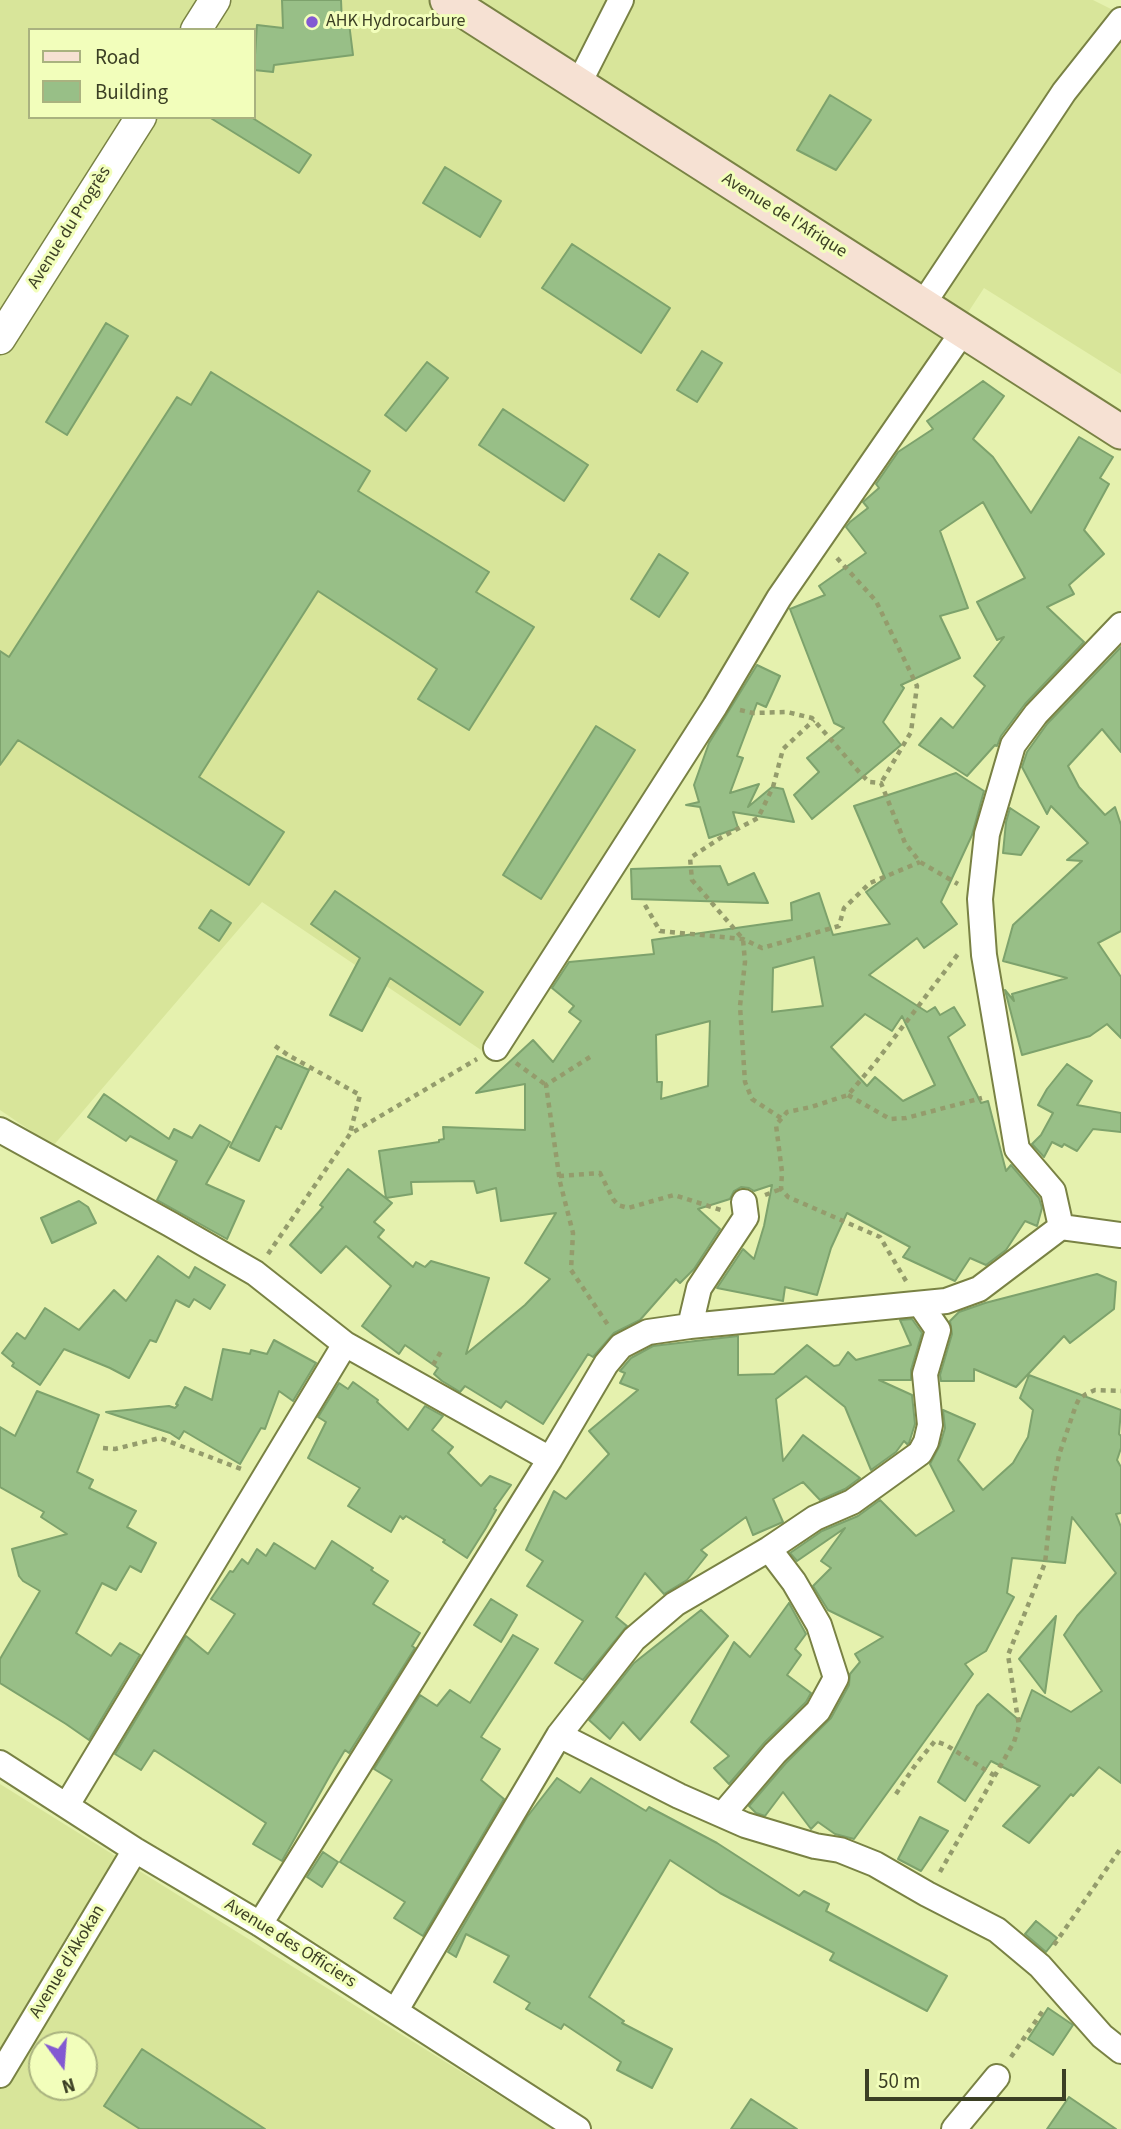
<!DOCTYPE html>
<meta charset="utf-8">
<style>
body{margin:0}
#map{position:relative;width:1121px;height:2129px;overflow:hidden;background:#e5f1ae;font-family:"Source Sans 3",sans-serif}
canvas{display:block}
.legend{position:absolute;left:28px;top:28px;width:228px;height:91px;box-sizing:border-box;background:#f2febb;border:2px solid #a9b27f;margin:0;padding:9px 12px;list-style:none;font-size:21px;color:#3b3f24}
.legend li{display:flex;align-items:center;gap:14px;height:35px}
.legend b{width:35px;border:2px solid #a9b27f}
.north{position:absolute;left:28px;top:2031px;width:70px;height:70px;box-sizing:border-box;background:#f2febb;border:2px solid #a9b27f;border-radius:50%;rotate:164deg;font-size:19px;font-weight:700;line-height:28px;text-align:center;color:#3b3f24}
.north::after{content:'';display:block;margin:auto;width:24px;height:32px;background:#8359d2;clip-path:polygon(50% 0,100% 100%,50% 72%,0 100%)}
.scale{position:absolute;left:865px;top:2069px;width:201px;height:32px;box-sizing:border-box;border:4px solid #3b3f24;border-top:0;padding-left:9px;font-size:21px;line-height:24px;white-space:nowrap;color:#3b3f24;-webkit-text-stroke:5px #f2febb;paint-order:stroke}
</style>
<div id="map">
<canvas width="1121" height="2129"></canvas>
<ul class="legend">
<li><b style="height:9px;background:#f6e1d3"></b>Road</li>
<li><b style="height:19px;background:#98bf87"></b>Building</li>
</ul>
<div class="north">N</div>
<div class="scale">50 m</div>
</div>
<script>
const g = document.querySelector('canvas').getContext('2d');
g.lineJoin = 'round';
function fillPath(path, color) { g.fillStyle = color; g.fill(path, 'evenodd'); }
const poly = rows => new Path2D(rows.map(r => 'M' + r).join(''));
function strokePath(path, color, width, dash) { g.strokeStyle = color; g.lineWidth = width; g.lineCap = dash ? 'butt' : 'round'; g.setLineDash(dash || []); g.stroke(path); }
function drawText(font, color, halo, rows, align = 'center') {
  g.font = font + ' "Source Sans 3",sans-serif'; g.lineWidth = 6; g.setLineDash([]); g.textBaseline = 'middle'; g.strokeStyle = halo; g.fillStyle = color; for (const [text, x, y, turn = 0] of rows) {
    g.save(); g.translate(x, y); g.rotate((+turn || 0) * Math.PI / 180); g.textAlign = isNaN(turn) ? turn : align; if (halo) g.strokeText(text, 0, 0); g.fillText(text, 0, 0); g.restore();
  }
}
fillPath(poly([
 [0,0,1093,0,1121,14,1121,374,984,288,484,1052,262,902,53,1146,0,1110],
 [30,30,254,30,254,117,30,117],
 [0,1784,553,2129,0,2129],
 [42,2045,84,2045,84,2087,42,2087]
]), '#d8e59a');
const building = poly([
 [282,0,341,0,342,24,349,23,353,55,274,65,273,72,254,70,257,25,283,28,282,0],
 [830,95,871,120,836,170,797,150,830,95],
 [209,117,251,117,311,155,299,173,209,117],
 [445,167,501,201,480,237,423,203,445,167],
 [572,244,670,308,641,353,542,288,572,244],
 [106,323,128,336,67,435,46,422,106,323],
 [702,351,722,363,697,402,677,390,702,351],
 [427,362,448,378,406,431,385,415,427,362],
 [211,372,370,471,358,491,489,572,476,592,534,627,469,730,418,699,437,669,318,591,199,777,284,832,249,885,18,740,0,765,0,651,9,657,177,397,191,405,211,372],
 [983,381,1004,396,973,439,993,457,1031,513,1079,437,1113,457,1100,478,1109,484,1084,530,1104,554,1069,585,1074,594,1047,607,1084,642,1025,704,1001,736,997,746,995,745,967,776,919,745,941,718,953,728,985,686,974,676,1004,637,997,640,977,602,1025,578,983,502,940,531,968,608,940,616,960,658,901,685,904,688,883,722,901,745,812,819,794,795,819,772,807,758,844,728,834,723,790,609,825,595,819,586,866,553,846,527,850,522,868,508,863,502,879,488,876,484,898,452,933,429,927,421,983,381],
 [503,409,588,465,564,501,479,445,503,409],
 [659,554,688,573,659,617,631,599,659,554],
 [1121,647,1121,752,1102,729,1068,766,1079,787,1105,815,1115,807,1121,825,1121,931,1098,943,1121,977,1121,1038,1107,1024,1090,1036,1022,1055,1005,990,1014,1001,1012,994,1067,978,1003,961,1013,925,1082,861,1067,860,1088,843,1051,806,1047,814,1022,767,1027,752,1047,724,1121,647],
 [757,665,780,676,766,707,757,703,737,756,743,758,730,793,759,784,748,807,772,787,783,789,794,822,733,812,738,828,709,838,700,807,686,805,699,802,694,785,709,743,757,665],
 [596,726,635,750,541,899,503,875,596,726],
 [956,773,984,791,972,835,941,902,957,924,924,948,917,938,869,975,927,1012,935,1007,940,1015,954,1007,965,1025,948,1037,981,1103,988,1101,1006,1171,1011,1165,1039,1198,1042,1208,1037,1226,1025,1221,1006,1250,986,1265,970,1258,955,1281,903,1257,910,1247,847,1213,831,1248,817,1295,785,1287,783,1301,717,1288,743,1249,754,1259,764,1226,772,1185,754,1191,749,1188,741,1187,734,1191,730,1199,698,1209,720,1229,694,1269,680,1283,676,1279,640,1320,614,1333,593,1357,588,1354,543,1424,506,1401,501,1408,465,1386,460,1392,442,1381,434,1374,438,1368,405,1345,399,1354,362,1326,391,1286,346,1246,321,1273,290,1245,323,1207,320,1205,348,1169,392,1203,374,1222,384,1230,378,1237,413,1267,416,1262,425,1267,431,1261,489,1278,466,1354,525,1305,550,1279,525,1263,556,1213,501,1221,496,1188,477,1193,474,1181,411,1182,412,1194,386,1198,379,1151,439,1142,439,1140,444,1139,443,1127,525,1130,525,1084,476,1093,533,1040,553,1062,581,1021,569,1012,574,1006,552,988,569,962,654,954,652,940,792,920,791,903,819,893,833,935,890,924,866,892,885,878,854,806,956,773],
 [814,957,823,1006,772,1012,773,968,814,957],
 [865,1014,892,1031,902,1016,935,1085,903,1101,875,1077,867,1086,831,1047,865,1014],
 [710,1021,708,1086,661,1099,662,1082,657,1082,656,1035,710,1021],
 [1010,808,1039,827,1021,855,1003,853,1006,822,1010,808],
 [720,866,728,885,754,873,768,903,632,899,631,869,720,866],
 [335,891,483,992,460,1025,390,978,362,1031,330,1015,360,958,311,924,335,891],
 [211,910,231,923,219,941,199,928,211,910],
 [277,1056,309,1070,281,1129,276,1126,259,1161,230,1147,277,1056],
 [1067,1064,1092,1081,1077,1105,1121,1113,1121,1132,1093,1129,1077,1151,1064,1144,1062,1147,1052,1142,1044,1157,1032,1144,1041,1135,1053,1113,1038,1105,1047,1089,1067,1064],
 [104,1094,169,1139,174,1129,192,1138,200,1125,230,1142,206,1184,244,1201,227,1239,157,1200,177,1161,130,1136,126,1141,88,1117,104,1094],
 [79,1201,88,1207,96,1223,52,1243,41,1218,79,1201],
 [158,1256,189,1278,195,1267,225,1285,210,1309,194,1299,189,1307,176,1300,156,1342,150,1340,129,1378,110,1368,64,1349,40,1385,12,1366,14,1363,2,1353,17,1333,25,1339,45,1308,79,1330,114,1290,126,1301,158,1256],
 [1097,1274,1116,1282,1114,1309,1070,1343,1064,1336,1016,1387,974,1369,974,1381,941,1381,940,1375,952,1334,950,1321,959,1312,985,1303,1097,1274],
 [912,1319,922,1333,911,1370,911,1380,879,1380,912,1395,915,1424,909,1443,907,1444,904,1441,896,1452,871,1470,845,1407,806,1376,776,1399,783,1461,803,1435,860,1478,845,1489,820,1500,803,1482,773,1499,783,1522,753,1535,746,1517,701,1550,707,1555,687,1580,664,1594,645,1573,616,1617,627,1626,583,1680,555,1663,583,1621,527,1586,543,1561,526,1550,554,1491,566,1499,609,1454,589,1431,638,1390,620,1383,625,1373,620,1371,631,1358,653,1346,738,1336,738,1375,774,1374,807,1345,834,1366,839,1365,848,1352,856,1360,911,1345,900,1320,912,1319],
 [274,1340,316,1363,293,1401,279,1391,265,1429,261,1428,240,1464,184,1431,179,1439,170,1433,106,1412,169,1406,175,1408,178,1405,176,1404,185,1387,212,1400,223,1349,250,1354,251,1350,267,1354,274,1340],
 [1029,1375,1121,1410,1119,1434,1121,1436,1121,1448,1117,1460,1121,1467,1121,1513,1116,1514,1121,1527,1121,1783,1099,1767,1073,1796,1071,1794,1029,1843,1003,1826,1040,1786,991,1761,965,1801,938,1782,977,1706,988,1694,1020,1721,1032,1690,1071,1712,1102,1691,1064,1635,1077,1616,1116,1573,1072,1517,1065,1563,1012,1558,1007,1593,1014,1597,986,1651,965,1664,973,1674,854,1839,835,1834,818,1822,811,1829,783,1792,765,1816,756,1813,749,1806,786,1763,831,1718,849,1685,850,1674,860,1662,855,1654,883,1637,828,1610,813,1586,831,1568,821,1561,845,1528,797,1561,790,1553,822,1531,858,1516,880,1500,916,1536,954,1511,930,1464,940,1445,945,1428,943,1410,975,1424,958,1460,983,1490,1013,1463,1028,1437,1033,1410,1020,1398,1029,1375],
 [353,1382,378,1400,377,1402,408,1430,425,1406,443,1416,432,1430,453,1447,448,1453,481,1486,490,1476,511,1485,494,1509,496,1510,486,1528,467,1558,443,1542,445,1540,406,1516,403,1519,400,1516,391,1532,348,1506,360,1488,308,1458,326,1422,318,1417,339,1383,348,1389,353,1382],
 [37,1391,99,1415,77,1472,93,1480,89,1488,136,1511,127,1527,156,1543,141,1572,130,1566,116,1590,102,1583,76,1633,111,1656,120,1643,140,1655,89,1740,66,1724,0,1683,0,1659,40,1591,23,1581,19,1576,12,1549,67,1534,41,1517,44,1512,0,1487,0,1427,15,1436,37,1391],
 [332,1541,373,1568,371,1570,388,1581,373,1604,420,1633,412,1646,415,1648,349,1753,345,1750,333,1770,282,1861,253,1844,266,1823,154,1750,141,1770,115,1754,186,1636,208,1654,235,1614,211,1599,230,1571,233,1572,242,1559,248,1564,257,1549,266,1556,274,1543,315,1569,332,1541],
 [491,1599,517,1615,501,1642,474,1625,491,1599],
 [789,1603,806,1634,795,1649,801,1655,787,1675,811,1693,806,1702,765,1742,729,1784,714,1768,729,1756,691,1722,734,1642,750,1657,789,1603],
 [701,1610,728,1636,640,1740,623,1722,610,1739,589,1720,634,1663,701,1610],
 [1056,1616,1045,1693,1019,1659,1056,1616],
 [513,1635,538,1649,481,1737,500,1749,481,1780,504,1799,423,1936,394,1918,405,1902,340,1862,392,1780,374,1769,420,1695,437,1706,450,1690,470,1703,513,1635],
 [557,1778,580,1793,591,1778,646,1811,649,1807,717,1843,799,1896,804,1891,829,1904,826,1911,947,1976,927,2011,830,1960,834,1953,720,1893,670,1860,589,1997,624,2021,622,2023,672,2049,652,2088,617,2070,621,2062,564,2024,561,2029,526,2009,530,2003,494,1982,509,1956,466,1934,456,1957,448,1952,527,1817,557,1778],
 [920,1817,948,1831,921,1871,898,1859,920,1817],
 [323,1852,338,1862,322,1887,307,1877,323,1852],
 [1036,1921,1057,1938,1046,1952,1025,1934,1036,1921],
 [1048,2008,1073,2025,1053,2055,1028,2039,1048,2008],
 [142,2049,265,2129,140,2129,104,2106,142,2049],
 [1069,2097,1116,2129,1047,2129,1069,2097],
 [751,2099,797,2129,731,2129,751,2099]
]);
fillPath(building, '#98bf87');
strokePath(building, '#7da26c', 2);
const minor = poly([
 [578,85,621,0],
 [923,304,1064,92,1121,20],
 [496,1048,715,706,779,598,964,330],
 [0,1130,170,1224,255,1273,345,1344,550,1459,260,1924],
 [1061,1227,1053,1191,1017,1149,984,955,980,899,987,834,1013,745,1036,714,1121,625],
 [690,1326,699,1288,746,1217,744,1202],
 [550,1459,606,1364,621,1346,648,1332,690,1326,946,1301,979,1289,1061,1227,1121,1235],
 [559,1735,679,1796,745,1825,815,1846,840,1850,875,1864,927,1894,997,1930,1040,1966,1102,2036,1121,2051],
 [0,1763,135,1850,260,1924,578,2129],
 [67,1805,345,1344],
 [723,1814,775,1753,818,1711,836,1678,819,1625,794,1582,769,1549],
 [396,2010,559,1735,634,1639,675,1604,769,1549,815,1518,852,1502,920,1453,926,1442,930,1425,925,1374,938,1330,920,1304],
 [0,2075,135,1850],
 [954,2129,997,2077]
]);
const tertiary = poly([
 [196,30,215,0],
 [0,339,141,117]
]);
const secondary = poly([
 [447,0,1121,432]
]);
strokePath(minor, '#798244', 28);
strokePath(tertiary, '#798244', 33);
strokePath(secondary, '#798244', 37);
strokePath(poly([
 [837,558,876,601,917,686,911,732,881,783],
 [740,710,753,713,787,712,812,718,860,773,869,782,881,783,905,843,920,862,958,884],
 [645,905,660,931,743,939,762,948,839,926,844,908,870,883,920,862],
 [275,1046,288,1055,360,1095,350,1133],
 [590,1057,546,1085,560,1182,573,1233,571,1270,608,1325],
 [516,1063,546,1085],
 [848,1095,890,1119,906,1118,982,1098],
 [781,1118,752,1099,745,1082,740,1006,745,962,743,939,692,880,690,858,722,837,758,818,773,787,783,749,814,720],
 [559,1176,600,1173,613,1199,618,1205,628,1208,674,1195,721,1210],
 [765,1195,781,1189],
 [268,1254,350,1134,477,1059],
 [906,1281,880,1237,788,1197,781,1189,782,1172,776,1125,787,1112,811,1107,848,1095,875,1063,958,954],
 [433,1365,443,1348],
 [103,1448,115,1449,160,1438,241,1469],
 [896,1794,916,1764,935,1741,946,1745,995,1776],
 [940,1872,1014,1742,1019,1726,1008,1655,1045,1563,1053,1488,1059,1455,1076,1405,1079,1399,1086,1394,1095,1390,1121,1391],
 [1054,1945,1121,1848],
 [1011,2057,1044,2009]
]), '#949c6c', 4.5, [5, 5]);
strokePath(minor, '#fff', 24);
strokePath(tertiary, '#fff', 30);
strokePath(secondary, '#f6e1d3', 33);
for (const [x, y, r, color] of [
 [312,22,7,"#8359d2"]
]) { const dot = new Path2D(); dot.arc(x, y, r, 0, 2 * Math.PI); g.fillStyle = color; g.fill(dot); strokePath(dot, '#f2febb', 2.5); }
drawText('18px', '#3b3f24', '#f2febb', [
 ["AHK Hydrocarbure",326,22]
], 'left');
drawText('18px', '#3b3f24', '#f2febb', [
 ["Avenue de l'Afrique",784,216,32],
 ["Avenue du Progrès",70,228,-58],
 ["Avenue des Officiers",290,1944,32],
 ["Avenue d'Akokan",68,1962,-59]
]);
</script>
